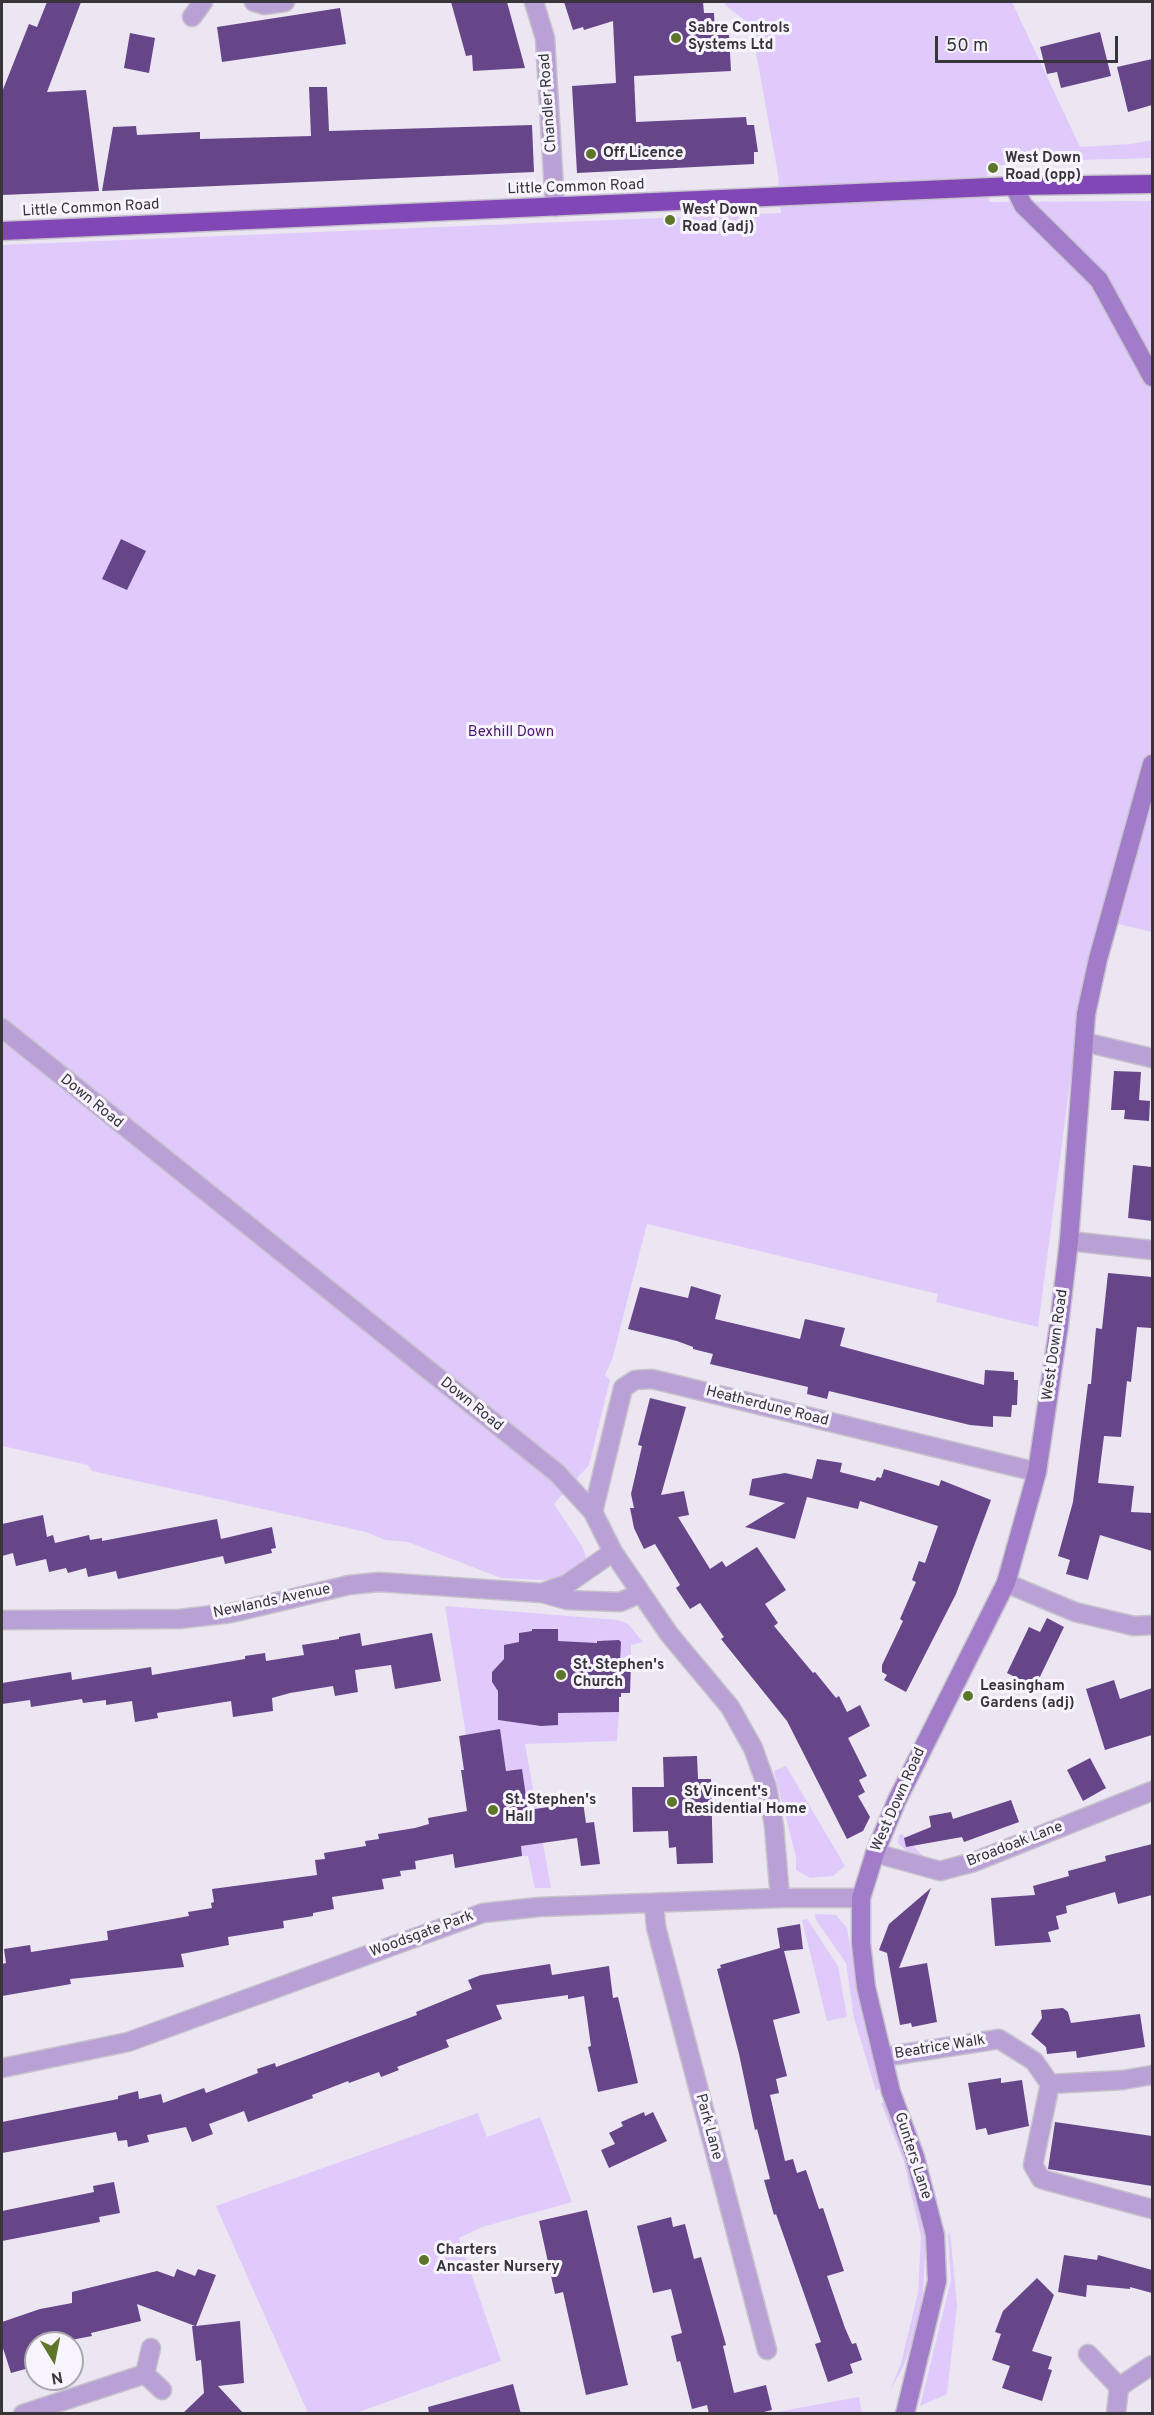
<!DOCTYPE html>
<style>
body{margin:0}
#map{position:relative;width:1154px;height:2415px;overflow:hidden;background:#ebe6f2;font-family:Overpass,sans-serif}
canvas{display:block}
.frame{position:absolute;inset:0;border:3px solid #37353a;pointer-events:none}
.north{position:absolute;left:24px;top:2331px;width:60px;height:60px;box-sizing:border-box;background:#f8f4fd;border:2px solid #aba8af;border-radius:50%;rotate:170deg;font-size:16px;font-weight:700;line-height:24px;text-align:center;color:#37353a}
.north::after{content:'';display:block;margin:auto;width:21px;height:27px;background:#5d7629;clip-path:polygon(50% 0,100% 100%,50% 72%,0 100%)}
.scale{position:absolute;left:935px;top:36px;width:183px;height:27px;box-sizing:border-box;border:3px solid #37353a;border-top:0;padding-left:8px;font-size:18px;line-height:21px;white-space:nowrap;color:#37353a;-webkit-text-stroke:4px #f8f4fd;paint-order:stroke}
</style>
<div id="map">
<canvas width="1154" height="2415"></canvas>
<div class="frame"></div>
<div class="north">N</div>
<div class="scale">50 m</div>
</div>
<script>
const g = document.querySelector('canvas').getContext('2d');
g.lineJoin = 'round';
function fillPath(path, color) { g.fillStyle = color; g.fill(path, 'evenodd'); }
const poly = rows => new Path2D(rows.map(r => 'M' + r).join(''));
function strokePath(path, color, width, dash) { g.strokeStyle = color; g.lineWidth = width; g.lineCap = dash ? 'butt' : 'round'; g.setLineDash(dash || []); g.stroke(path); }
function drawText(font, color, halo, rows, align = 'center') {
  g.font = font + ' Overpass,sans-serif'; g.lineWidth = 6; g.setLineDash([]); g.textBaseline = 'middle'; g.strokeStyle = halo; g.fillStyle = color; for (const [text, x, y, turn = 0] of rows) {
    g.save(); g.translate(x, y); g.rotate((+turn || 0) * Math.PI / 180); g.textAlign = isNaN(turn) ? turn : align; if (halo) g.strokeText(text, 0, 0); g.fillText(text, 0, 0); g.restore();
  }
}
fillPath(poly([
 [728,2,1012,2,1080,147,1131,144,1152,140,1152,158,1081,160,987,166,989,202,1152,201,1152,932,1101,920,1082,991,1038,1327,936,1302,938,1294,647,1224,612,1360,605,1375,610,1380,589,1465,554,1504,583,1548,587,1560,561,1578,543,1580,501,1578,408,1542,385,1540,366,1532,92,1471,88,1465,2,1446,2,245,781,213,778,174,751,25,724,4],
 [445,1606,618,1620,628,1624,643,1642,631,1645,631,1662,621,1662,621,1659,600,1639,594,1644,577,1644,577,1642,574,1642,558,1644,558,1629,555,1629,555,1632,546,1629,543,1629,543,1632,532,1629,532,1631,521,1632,521,1645,504,1645,505,1662,499,1665,492,1672,492,1682,502,1693,500,1721,513,1721,534,1725,558,1725,558,1709,619,1712,617,1741,525,1744,551,1888,535,1888,528,1856,522,1856,518,1828,508,1793,525,1790,522,1769,506,1771,501,1738,492,1731,466,1735],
 [786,1766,845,1866,833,1876,810,1878,796,1870,796,1857,774,1771],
 [902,1834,926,1859,914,1858,898,1843,899,1835],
 [815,1914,836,1915,847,1928,862,2016,880,2088,876,2091,854,2018,846,1963,816,1920],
 [807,1919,838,1966,847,2017,827,2021,802,1920],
 [886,2102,908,2160,926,2237,923,2293,916,2329,904,2365,890,2391,901,2363,918,2293,921,2237,904,2162,881,2103],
 [478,2113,487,2137,540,2117,572,2202,482,2227,459,2238,501,2361,356,2413,308,2413,216,2206],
 [950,2232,957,2305,947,2394,920,2406,951,2280,948,2236],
 [859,2397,862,2413,772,2413,787,2410]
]), '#e0cafb');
fillPath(poly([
 [47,2,81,2,47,92,86,90,99,191,2,195,2,92,29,24,37,27],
 [451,2,507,2,525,68,473,71,472,55,466,56],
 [564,2,703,2,704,13,714,13,715,35,729,35,731,71,634,76,636,122,746,117,747,125,754,125,758,152,754,152,754,164,577,173,572,86,616,83,613,21,584,30,583,27,573,30],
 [340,8,346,44,222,62,217,27],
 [1100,32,1111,76,1061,88,1057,72,1047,74,1040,47],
 [130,33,155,38,149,73,124,68],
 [1152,59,1152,105,1128,112,1117,67],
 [309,87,327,87,329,131,532,125,534,172,102,191,113,127,136,126,137,135,200,132,200,139,311,136],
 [121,539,146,551,127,590,102,579],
 [1114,1071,1141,1072,1139,1100,1150,1101,1149,1121,1124,1119,1125,1110,1111,1110],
 [1133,1165,1152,1167,1152,1221,1128,1218],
 [1108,1273,1152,1277,1151,1328,1137,1327,1131,1382,1127,1381,1121,1437,1104,1436,1098,1483,1134,1486,1131,1512,1152,1513,1152,1551,1100,1535,1088,1580,1066,1574,1070,1560,1058,1556,1073,1502,1088,1384,1091,1384,1096,1328,1102,1329],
 [691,1286,721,1295,715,1319,800,1339,805,1319,845,1328,840,1346,984,1385,985,1370,1014,1372,1014,1380,1018,1380,1017,1405,1012,1405,1011,1417,993,1416,993,1427,970,1425,829,1391,827,1399,807,1394,808,1387,710,1364,713,1354,693,1349,693,1347,677,1341,628,1329,640,1287,688,1298],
 [650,1398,686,1407,661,1495,684,1491,689,1515,678,1517,710,1569,722,1561,726,1567,757,1547,786,1590,765,1604,778,1623,774,1626,813,1673,815,1672,836,1698,839,1696,847,1712,860,1705,870,1726,848,1738,867,1776,859,1780,865,1792,858,1796,870,1817,863,1831,847,1839,787,1721,721,1639,724,1637,700,1603,690,1609,676,1588,680,1585,655,1544,644,1549,634,1528,630,1508,634,1508,631,1494,642,1446,638,1445],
 [817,1459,842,1463,840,1472,875,1481,877,1477,881,1478,884,1469,939,1486,941,1480,991,1500,956,1594,906,1692,884,1680,887,1675,882,1672,882,1665,903,1621,900,1619,916,1582,912,1580,919,1561,925,1563,938,1526,860,1501,858,1509,807,1497,795,1539,745,1527,785,1503,749,1495,752,1479,785,1473,812,1479],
 [43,1515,47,1537,53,1535,55,1543,89,1535,90,1540,102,1538,102,1541,217,1519,221,1539,272,1527,276,1548,271,1549,272,1553,225,1564,223,1556,118,1579,116,1571,88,1577,86,1568,68,1573,66,1568,49,1572,46,1559,16,1566,13,1553,2,1556,2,1524],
 [1047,1618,1064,1627,1035,1687,1007,1673,1029,1627,1040,1632],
 [532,1629,558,1629,558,1641,597,1643,597,1641,619,1640,621,1642,620,1662,631,1662,630,1693,621,1693,621,1697,619,1697,619,1712,558,1713,558,1725,541,1726,498,1720,498,1691,492,1682,492,1672,504,1659,504,1645,519,1642,519,1633,532,1631],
 [360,1633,362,1646,432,1633,441,1681,395,1689,391,1665,355,1670,358,1692,335,1696,333,1686,290,1693,272,1698,273,1711,233,1717,231,1701,157,1713,158,1718,135,1722,132,1701,106,1705,106,1700,83,1703,82,1699,31,1707,30,1700,2,1704,2,1683,71,1672,72,1680,151,1667,152,1675,245,1659,245,1656,265,1653,266,1661,304,1655,302,1645,339,1639,339,1637],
 [1114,1680,1120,1699,1152,1688,1152,1735,1105,1750,1086,1689],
 [500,1729,506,1771,522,1769,528,1810,583,1802,586,1823,594,1822,600,1864,581,1866,577,1838,521,1846,522,1856,455,1868,453,1854,415,1861,416,1869,400,1871,401,1876,382,1879,384,1889,332,1897,334,1909,313,1913,313,1916,283,1921,284,1928,228,1937,229,1945,181,1954,184,1967,70,1979,71,1984,2,1996,2,1964,6,1963,4,1949,30,1945,31,1952,108,1940,107,1931,189,1916,188,1912,212,1908,211,1903,214,1902,212,1889,317,1875,315,1860,325,1859,324,1853,366,1846,365,1841,379,1839,378,1834,415,1828,429,1824,428,1818,467,1811,461,1770,464,1770,459,1736],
 [697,1756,698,1779,711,1779,713,1863,677,1864,676,1847,669,1848,668,1831,633,1832,632,1787,664,1787,663,1757],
 [1090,1758,1106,1788,1083,1801,1067,1770],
 [1011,1800,1019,1822,964,1842,962,1837,906,1847,904,1838,931,1827,929,1816,951,1812,953,1819],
 [1152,1844,1152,1895,1118,1904,1115,1892,1066,1906,1067,1913,1056,1916,1059,1929,1048,1932,1051,1942,995,1946,991,1898,1035,1895,1033,1886,1069,1876,1068,1871,1106,1861,1105,1856],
 [931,1888,899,1968,927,1963,937,2022,912,2027,911,2023,900,2025,887,1953,879,1950,889,1924],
 [800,1924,803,1949,784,1951,800,2013,773,2020,787,2076,776,2079,779,2093,770,2095,785,2161,793,2159,797,2173,806,2170,819,2209,823,2208,844,2271,827,2276,845,2328,852,2344,856,2343,862,2360,850,2364,853,2373,828,2382,815,2344,821,2342,776,2214,774,2215,764,2180,770,2179,757,2129,755,2130,739,2054,717,1969,721,1968,720,1965,780,1948,777,1928],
 [550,1964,552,1975,609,1966,613,1998,618,1997,638,2083,598,2092,588,2047,591,2046,584,1996,568,1999,568,1995,496,2005,502,2019,446,2040,449,2047,397,2067,399,2070,381,2077,379,2072,349,2083,348,2081,312,2095,313,2098,248,2122,244,2111,209,2124,213,2134,192,2142,186,2127,147,2135,149,2142,128,2147,127,2140,118,2141,116,2132,2,2153,2,2122,118,2099,118,2096,138,2091,139,2099,161,2094,163,2103,204,2088,206,2093,258,2073,257,2069,275,2063,276,2067,417,2015,416,2012,472,1989,468,1980,481,1975],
 [1063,2008,1068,2012,1071,2023,1140,2014,1145,2047,1077,2058,1076,2051,1047,2054,1046,2047,1031,2034,1042,2018,1041,2010],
 [1001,2078,1001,2083,1022,2080,1029,2126,988,2135,986,2128,976,2130,968,2083],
 [644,2112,645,2116,653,2112,667,2141,609,2168,601,2150,615,2144,609,2133,623,2126,621,2122],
 [1055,2122,1152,2136,1152,2186,1048,2169],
 [114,2182,120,2213,99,2217,100,2222,2,2241,2,2211,94,2192,93,2186],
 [587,2210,628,2385,586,2395,563,2292,555,2294,539,2221],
 [671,2217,673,2227,685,2224,694,2259,701,2257,726,2345,723,2346,734,2393,766,2385,772,2410,756,2414,709,2414,707,2405,692,2409,680,2361,677,2362,671,2336,682,2333,671,2289,653,2293,637,2226],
 [1064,2255,1097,2260,1098,2255,1152,2270,1152,2293,1130,2287,1130,2289,1087,2285,1086,2297,1058,2292],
 [177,2269,195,2276,198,2269,216,2275,196,2326,240,2321,244,2383,218,2386,244,2414,182,2414,204,2393,201,2360,196,2361,192,2326,195,2326,137,2304,141,2321,91,2333,92,2336,71,2340,72,2343,36,2343,36,2366,11,2373,2,2345,2,2322,40,2309,72,2303,72,2292,157,2271,174,2277],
 [1037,2278,1054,2295,1032,2351,1052,2357,1048,2369,1052,2370,1042,2401,1002,2388,1010,2366,992,2360,1001,2334,995,2332,1003,2311],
 [513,2384,521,2414,429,2414,428,2407]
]), '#674589');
const street = poly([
 [254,2,264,5,285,2],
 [534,2,545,38,555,207],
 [192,17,203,2],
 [2,1028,557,1473,593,1512,613,1552,669,1634,730,1707,753,1748,767,1787,774,1826,780,1898],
 [1084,1042,1152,1058],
 [1069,1241,1152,1250],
 [593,1512,623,1388,635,1380,652,1379,1037,1472],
 [1006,1583,1075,1612,1134,1626,1152,1625],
 [542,1593,567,1584,613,1552],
 [2,1620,179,1619,231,1613,349,1585,379,1582,542,1593,567,1600,620,1602,641,1593],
 [875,1853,940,1871,974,1862,1152,1791],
 [654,1904,656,1927,767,2350],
 [883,2057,999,2039,1034,2061,1050,2084,1123,2080,1152,2075],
 [2,2068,128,2042,483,1913,539,1907,780,1898,861,1898],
 [1050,2084,1033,2165,1041,2179,1152,2209],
 [1088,2354,1119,2387,1152,2365],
 [145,2374,151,2348],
 [23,2414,145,2374,162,2390],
 [1116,2414,1119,2387]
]);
const secondary = poly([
 [1014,186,1023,205,1099,280,1152,377],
 [905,2414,937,2281,935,2235,915,2157,891,2092,866,1987,861,1943,861,1898,875,1853,897,1800,1006,1583,1037,1472,1059,1325,1069,1241,1086,1014,1098,959,1152,764]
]);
const highway = poly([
 [2,231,1014,186,1152,184]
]);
strokePath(street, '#c7c3cd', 21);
strokePath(secondary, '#c7c3cd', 21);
strokePath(highway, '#c7c3cd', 21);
strokePath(street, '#b9a1d5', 18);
strokePath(secondary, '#a17dc9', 18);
strokePath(highway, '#8247b7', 18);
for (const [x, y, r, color] of [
 [676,38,6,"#5d7629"],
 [591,154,6,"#5d7629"],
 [993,168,6,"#5d7629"],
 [670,220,6,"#5d7629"],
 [561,1675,6,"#5d7629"],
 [968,1696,6,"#5d7629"],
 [672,1802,6,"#5d7629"],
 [493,1810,6,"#5d7629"],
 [424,2260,6,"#5d7629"]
]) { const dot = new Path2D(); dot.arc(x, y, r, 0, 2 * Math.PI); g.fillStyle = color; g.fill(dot); strokePath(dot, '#f8f4fd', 2); }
drawText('bold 15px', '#37353a', '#f8f4fd', [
 ["Sabre Controls",688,29],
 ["Systems Ltd",688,46],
 ["Off Licence",603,154],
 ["West Down",1005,159],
 ["Road (opp)",1005,176],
 ["West Down",682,211],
 ["Road (adj)",682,228],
 ["St. Stephen's",573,1666],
 ["Church",573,1683],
 ["Leasingham",980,1687],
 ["Gardens (adj)",980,1704],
 ["St Vincent's",684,1793],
 ["Residential Home",684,1810],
 ["St. Stephen's",505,1801],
 ["Hall",505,1818],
 ["Charters",436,2251],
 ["Ancaster Nursery",436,2268]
], 'left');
drawText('15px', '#37353a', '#f8f4fd', [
 ["Chandler Road",549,103,-94],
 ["Little Common Road",576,188,-2],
 ["Little Common Road",91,209,-3],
 ["Down Road",91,1102,39],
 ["West Down Road",1056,1345,-82],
 ["Down Road",471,1405,39],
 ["Heatherdune Road",767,1407,14],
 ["Newlands Avenue",272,1602,-12],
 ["West Down Road",899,1800,-66],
 ["Broadoak Lane",1015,1845,-21],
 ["Woodsgate Park",422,1935,-20],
 ["Beatrice Walk",940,2048,-9],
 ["Park Lane",708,2127,75],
 ["Gunters Lane",912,2156,72]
]);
drawText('15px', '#4b1a72', '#f8f4fd', [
 ["Bexhill Down",511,733]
]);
</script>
